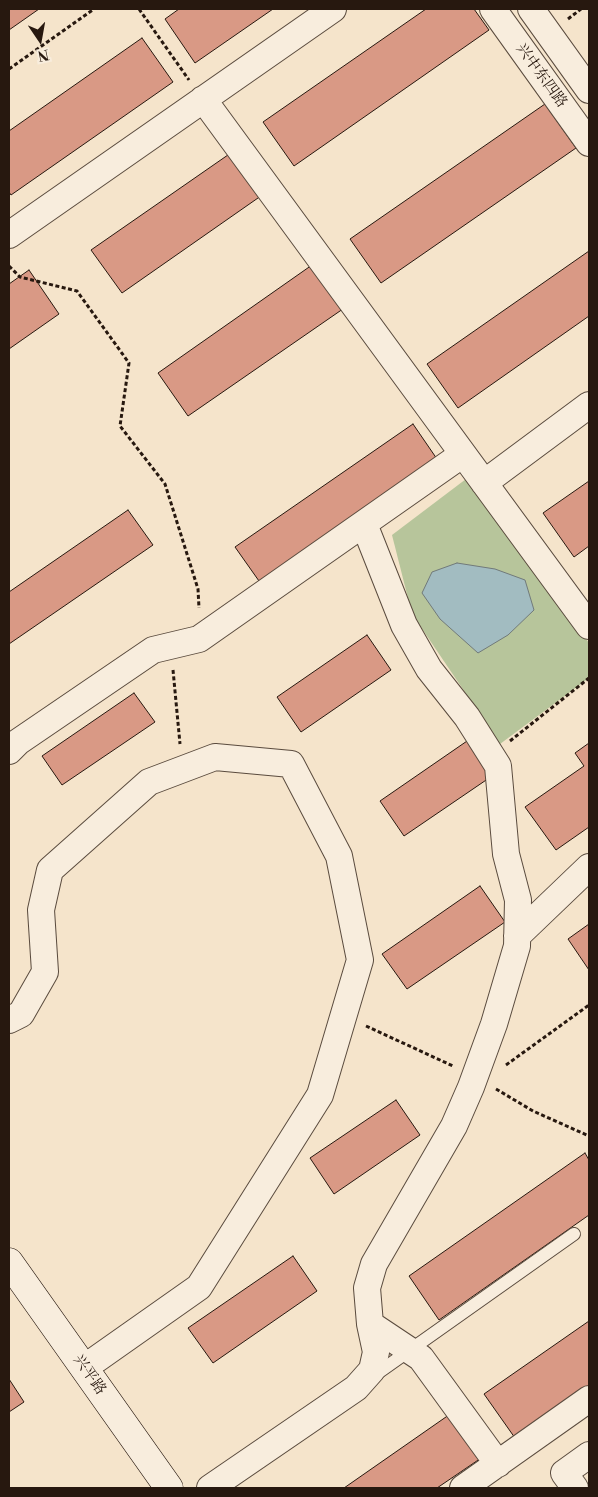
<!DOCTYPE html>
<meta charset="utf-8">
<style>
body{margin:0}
#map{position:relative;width:598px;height:1497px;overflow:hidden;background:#f5e4cb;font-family:"Libre Bodoni",serif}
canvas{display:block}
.frame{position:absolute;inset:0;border:10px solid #27180f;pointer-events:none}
.north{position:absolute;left:15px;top:15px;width:50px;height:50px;-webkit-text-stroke:4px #f8eddd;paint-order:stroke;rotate:168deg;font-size:14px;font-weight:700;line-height:20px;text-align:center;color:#27180f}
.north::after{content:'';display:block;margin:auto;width:18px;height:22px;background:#27180f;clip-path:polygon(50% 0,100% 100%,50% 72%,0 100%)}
</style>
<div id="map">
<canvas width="598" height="1497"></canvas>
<div class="frame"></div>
<div class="north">N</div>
</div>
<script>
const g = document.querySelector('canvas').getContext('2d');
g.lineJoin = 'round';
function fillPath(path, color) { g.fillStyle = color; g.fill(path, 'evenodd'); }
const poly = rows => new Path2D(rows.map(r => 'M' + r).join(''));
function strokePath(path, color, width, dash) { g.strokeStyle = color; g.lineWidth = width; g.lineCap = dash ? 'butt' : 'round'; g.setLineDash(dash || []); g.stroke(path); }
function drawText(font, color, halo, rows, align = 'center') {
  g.font = font + ' "Libre Bodoni","Noto Serif SC",serif'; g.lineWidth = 5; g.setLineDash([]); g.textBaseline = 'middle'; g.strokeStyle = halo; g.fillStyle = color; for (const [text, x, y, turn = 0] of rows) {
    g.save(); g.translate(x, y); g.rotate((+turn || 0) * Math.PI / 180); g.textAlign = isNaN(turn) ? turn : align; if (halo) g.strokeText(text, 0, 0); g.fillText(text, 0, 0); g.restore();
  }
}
fillPath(poly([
 [466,479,589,643,589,678,500,744,412,614,392,535]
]), '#b7c59b');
const water = poly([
 [457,563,495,569,525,580,534,610,508,635,478,653,440,619,422,593,432,572,457,563]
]);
fillPath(water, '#a2bcc1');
strokePath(water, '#717a7a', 1);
const building = poly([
 [9,9,39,9,9,30,9,9],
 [179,9,273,9,195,63,165,19,179,9],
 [426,9,474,9,489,30,294,166,263,122,426,9],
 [142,38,173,82,11,195,9,192,9,131,142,38],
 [545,104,576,148,381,283,350,239,545,104],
 [238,148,268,191,122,293,91,250,238,148],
 [589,251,589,316,458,408,427,364,589,251],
 [322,258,353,302,188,416,158,373,322,258],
 [29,270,59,314,9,349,9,284,29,270],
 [413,424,437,459,259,581,235,547,413,424],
 [589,481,589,546,574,557,543,513,589,481],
 [128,510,153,545,9,644,9,592,128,510],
 [367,635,391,670,301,732,277,697,367,635],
 [134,693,155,722,62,785,42,756,134,693],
 [470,739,495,774,404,836,380,801,470,739],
 [589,743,589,827,556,850,525,807,584,766,575,753,589,743],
 [480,886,505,922,407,989,382,954,480,886],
 [589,924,589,970,568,939,589,924],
 [396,1100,420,1135,334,1194,310,1158,396,1100],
 [585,1153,589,1160,589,1215,439,1320,409,1276,585,1153],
 [293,1256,317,1291,213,1363,188,1328,293,1256],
 [589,1321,589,1386,515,1438,484,1394,589,1321],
 [9,1379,24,1402,9,1412,9,1379],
 [456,1410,487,1454,437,1488,344,1488,456,1410]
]);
fillPath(building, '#d99985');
strokePath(building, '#27180f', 1);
const lane = poly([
 [372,1377,574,1234]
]);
const street = poly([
 [493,9,589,143],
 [531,9,589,90],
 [203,99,589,626],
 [9,235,333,9],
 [484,483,589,405],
 [9,751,18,742,153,650,199,639,463,454],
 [517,936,589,867],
 [9,1020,21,1014,45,972,41,910,50,870,149,782,215,757,291,764,339,856,360,960,320,1095,199,1287,84,1368],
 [370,1324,421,1358,498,1464],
 [210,1488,356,1388,372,1370,376,1352,370,1324,367,1288,374,1264,454,1126,471,1087,494,1024,517,946,518,900,506,854,498,766,467,717,429,669,404,625,364,524],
 [463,1488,589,1399],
 [575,1488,564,1473,589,1455]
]);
const secondary = poly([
 [9,1262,169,1488]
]);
strokePath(lane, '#5a4b3e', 14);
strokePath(street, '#5a4b3e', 28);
strokePath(secondary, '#27180f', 29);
strokePath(poly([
 [139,9,189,80],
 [568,19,581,9],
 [9,69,94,9],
 [9,266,20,277,77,291,129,363,120,426,165,484,198,589,199,608],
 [173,670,180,744],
 [510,741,589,678],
 [366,1026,453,1066],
 [506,1065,589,1005],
 [496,1089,533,1111,589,1136]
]), '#27180f', 3, [4, 2.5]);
strokePath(lane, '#f8eddd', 12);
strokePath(street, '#f8eddd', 26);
strokePath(secondary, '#f8eddd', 28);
drawText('15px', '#27180f', '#f8eddd', [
 ["兴中东四路",541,76,54],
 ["兴平路",89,1375,55]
]);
</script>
